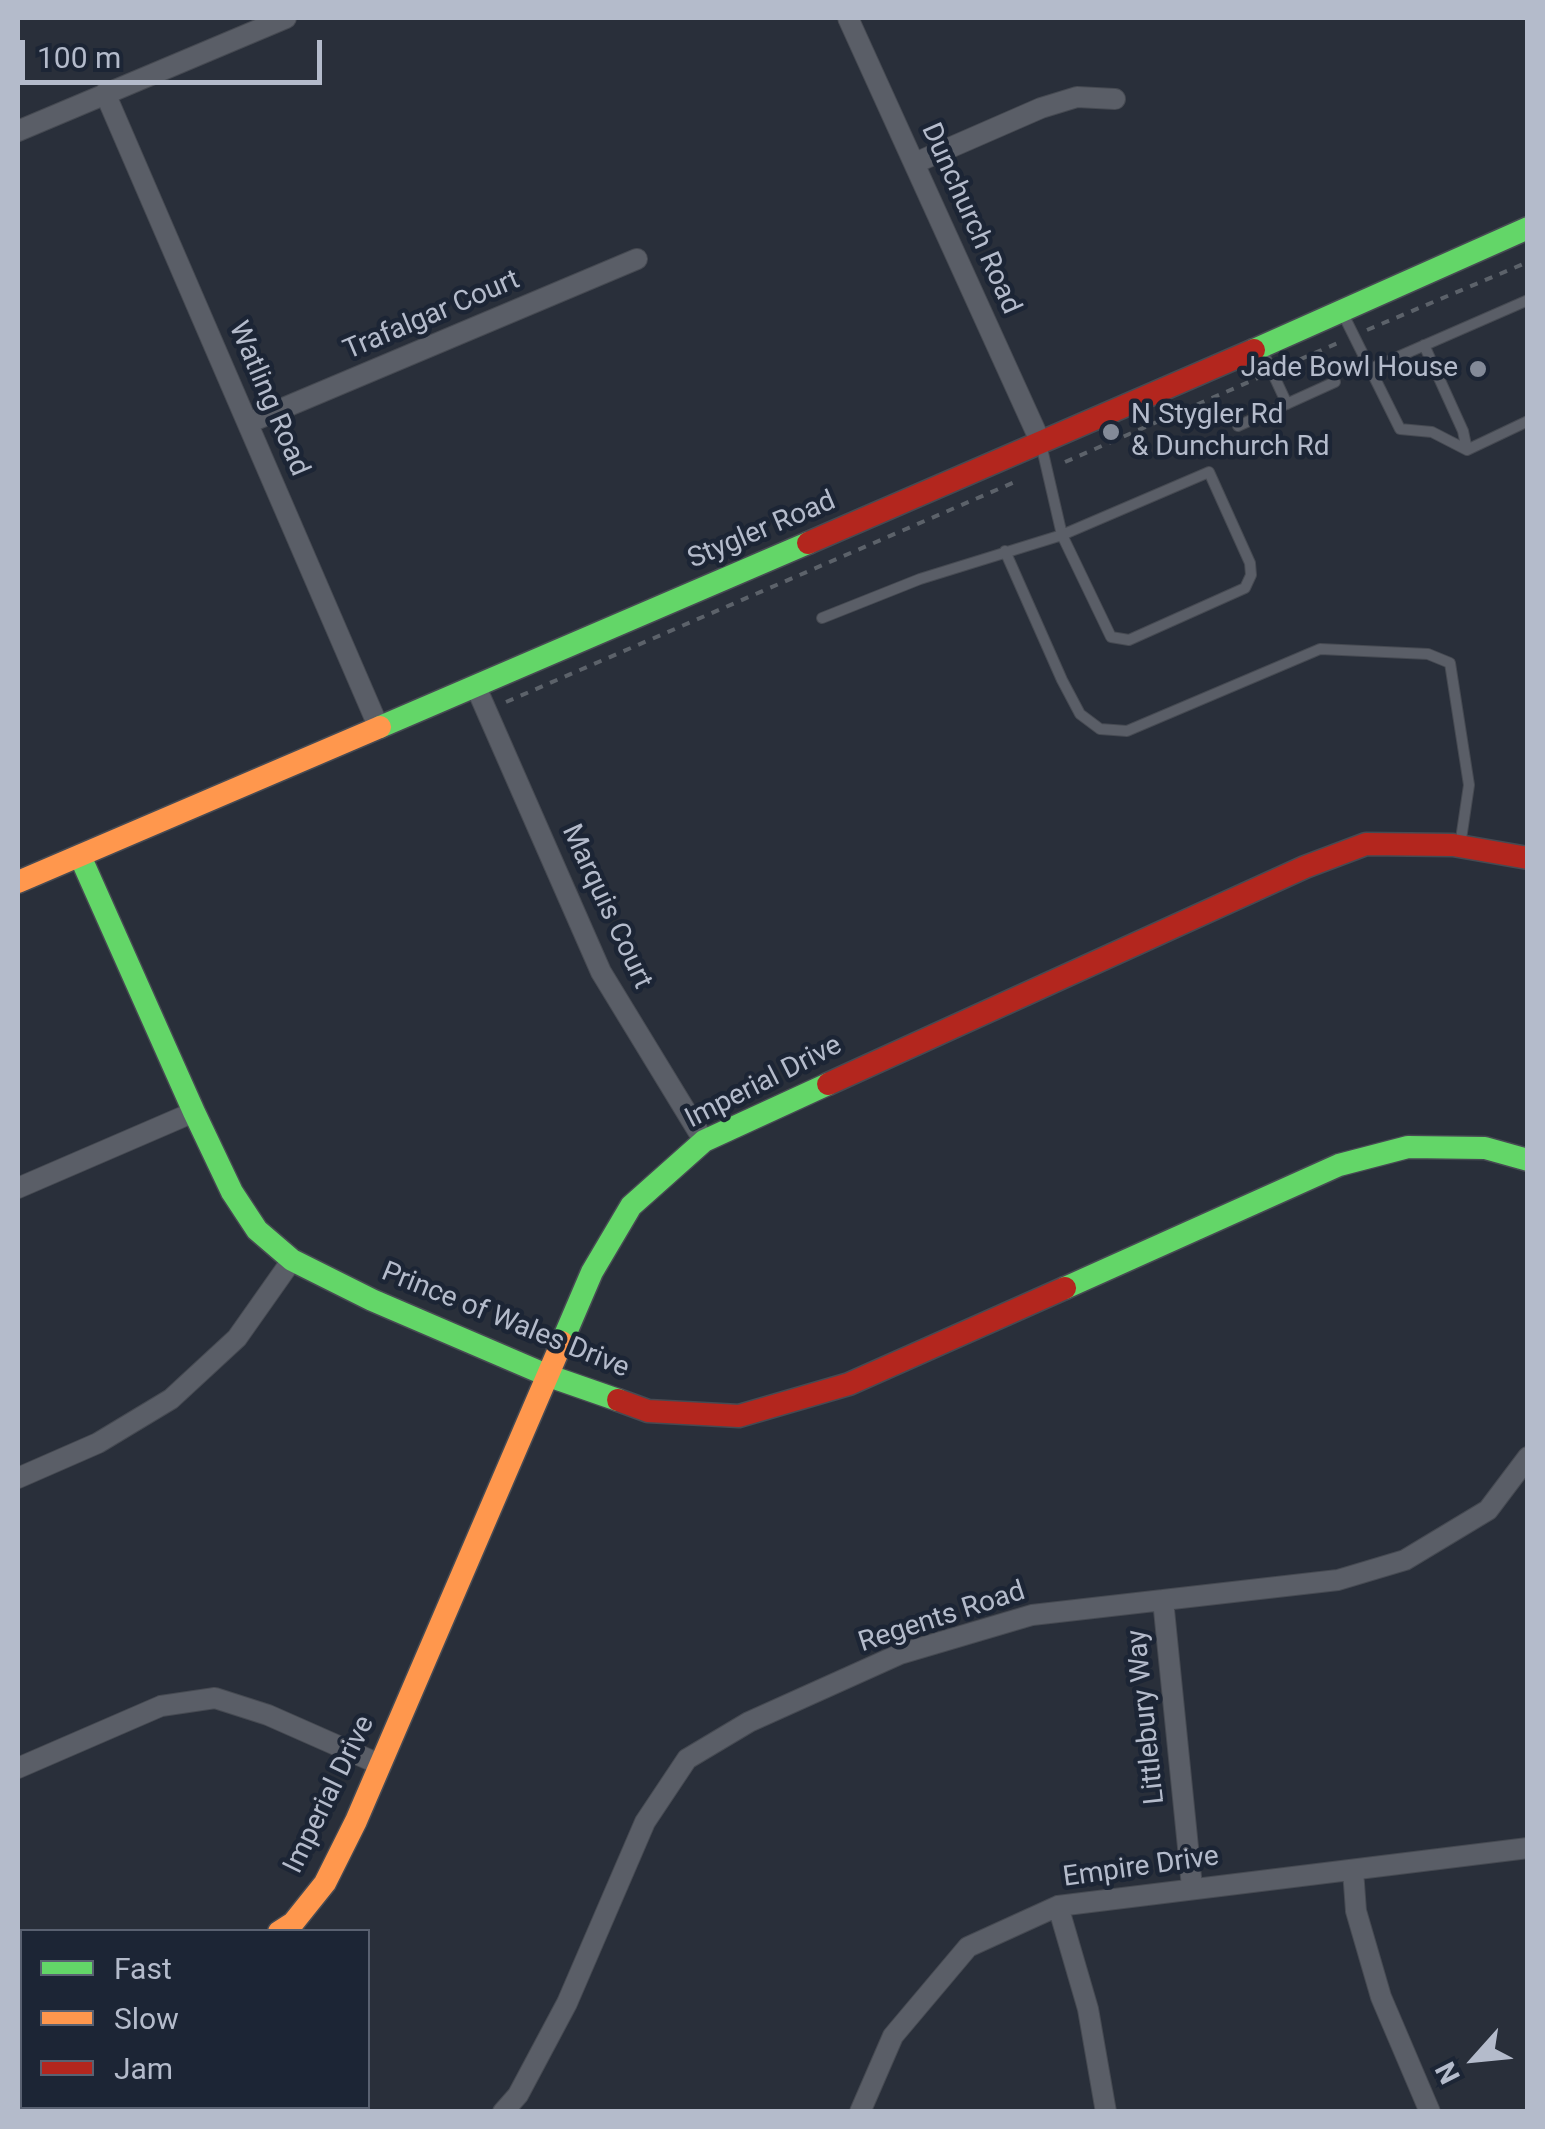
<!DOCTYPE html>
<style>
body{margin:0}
#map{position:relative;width:1545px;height:2129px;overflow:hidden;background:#292f3a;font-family:Roboto,sans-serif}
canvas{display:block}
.frame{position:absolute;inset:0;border:20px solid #b4bbcb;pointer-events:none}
.legend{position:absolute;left:20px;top:1929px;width:350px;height:180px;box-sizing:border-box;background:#1c2535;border:2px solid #596171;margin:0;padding:12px 18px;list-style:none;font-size:30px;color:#b4bbcb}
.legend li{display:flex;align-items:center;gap:20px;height:50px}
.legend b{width:50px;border:2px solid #596171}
.north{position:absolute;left:1425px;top:2009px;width:100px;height:100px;-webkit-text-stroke:8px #1c2535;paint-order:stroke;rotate:243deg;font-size:28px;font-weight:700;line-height:40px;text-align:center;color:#b4bbcb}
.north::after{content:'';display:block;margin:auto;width:35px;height:45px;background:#b4bbcb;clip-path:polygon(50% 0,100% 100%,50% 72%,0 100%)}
.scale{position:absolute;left:20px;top:40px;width:302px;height:45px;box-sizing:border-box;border:5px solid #b4bbcb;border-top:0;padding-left:12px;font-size:30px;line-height:35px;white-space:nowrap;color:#b4bbcb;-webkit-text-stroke:8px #1c2535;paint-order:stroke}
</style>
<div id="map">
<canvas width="1545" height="2129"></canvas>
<div class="frame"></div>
<ul class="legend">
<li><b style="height:12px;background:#63d668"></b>Fast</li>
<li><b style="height:12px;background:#ff974d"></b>Slow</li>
<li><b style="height:12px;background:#b3261e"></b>Jam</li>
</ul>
<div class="north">N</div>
<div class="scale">100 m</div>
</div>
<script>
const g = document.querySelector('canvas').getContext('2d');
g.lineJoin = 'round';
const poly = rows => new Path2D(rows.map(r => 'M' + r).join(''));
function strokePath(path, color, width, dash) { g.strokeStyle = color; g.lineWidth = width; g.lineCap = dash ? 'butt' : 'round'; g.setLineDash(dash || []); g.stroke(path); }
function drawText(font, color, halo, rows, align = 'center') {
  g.font = font + ' Roboto,sans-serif'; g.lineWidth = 9; g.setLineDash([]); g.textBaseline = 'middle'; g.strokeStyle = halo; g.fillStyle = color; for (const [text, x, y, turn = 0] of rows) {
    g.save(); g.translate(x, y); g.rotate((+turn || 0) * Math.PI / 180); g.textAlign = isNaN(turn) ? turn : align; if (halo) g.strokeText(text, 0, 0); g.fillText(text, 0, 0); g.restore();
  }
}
const lane = poly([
 [1342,312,1400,429,1432,432,1467,450,1528,421],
 [1424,345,1463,431,1467,450],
 [1261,348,1287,404],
 [1370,369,1528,300],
 [1238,426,1335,382],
 [1005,551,1062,680,1080,714,1100,729,1127,731,1320,649,1428,654,1450,663,1469,785,1460,846],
 [822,618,920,579,1062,535,1111,637,1129,640,1245,588,1251,575,1250,563,1209,472,1062,535,1041,444]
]);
const street = poly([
 [848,18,1041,443],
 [105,93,379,728],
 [18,131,286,18],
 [915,163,1041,108,1077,97,1115,99],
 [248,423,637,259],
 [476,687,601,972,704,1141],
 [18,1188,194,1112],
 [18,1478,98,1443,171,1399,237,1338,292,1260],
 [1163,1600,1192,1887],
 [18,1768,161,1706,215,1698,268,1715,379,1764],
 [1353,1870,1356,1911,1381,1997,1430,2112],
 [1058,1906,1088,2009,1106,2112],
 [18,2057,22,2055],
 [503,2112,518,2095,567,2003,645,1822,687,1759,749,1722,900,1654,1032,1615,1338,1580,1405,1560,1488,1510,1528,1457],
 [860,2112,893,2036,968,1947,1058,1906,1528,1848]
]);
const fast = poly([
 [1254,350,1528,228],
 [380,727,808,543],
 [80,856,194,1112,232,1192,257,1230,292,1260,372,1300,549,1376,618,1400],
 [1065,1288,1339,1165,1408,1147,1485,1148,1528,1160],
 [562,1342,592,1272,631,1206,704,1141,828,1084]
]);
const slow = poly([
 [18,882,380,727],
 [279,1932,293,1923,325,1883,356,1821,562,1342]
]);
const jam = poly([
 [808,543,1254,350],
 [828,1084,1305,867,1366,844,1453,845,1528,858],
 [618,1400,648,1411,739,1416,849,1384,1065,1288]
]);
strokePath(lane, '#464a52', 12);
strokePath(street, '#464a52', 22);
strokePath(fast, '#464a52', 25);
strokePath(slow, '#464a52', 25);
strokePath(jam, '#464a52', 25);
strokePath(poly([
 [1367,330,1528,262],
 [1285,366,1340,342],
 [1065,462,1258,378],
 [506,702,1017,481]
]), '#5c626a', 4, [8, 8]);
strokePath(lane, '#5a5e67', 10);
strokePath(street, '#5a5e67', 20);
strokePath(fast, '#63d668', 22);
strokePath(slow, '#ff974d', 22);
strokePath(jam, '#b3261e', 22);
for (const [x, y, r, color] of [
 [1478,369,10,"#838a98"],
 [1111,432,10,"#838a98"]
]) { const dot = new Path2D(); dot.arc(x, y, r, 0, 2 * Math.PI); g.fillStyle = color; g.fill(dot); strokePath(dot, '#1c2535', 4); }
drawText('28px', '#b4bbcb', '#1c2535', [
 ["Dunchurch Road",970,219,66],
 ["Trafalgar Court",432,316,-23],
 ["Watling Road",268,399,67],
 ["Stygler Road",762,531,-23],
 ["Marquis Court",606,907,65],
 ["Imperial Drive",764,1083,-27],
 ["Prince of Wales Drive",505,1321,22],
 ["Regents Road",942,1618,-18],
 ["Littlebury Way",1147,1717,-96],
 ["Imperial Drive",330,1795,-64],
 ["Empire Drive",1141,1868,-8]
]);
drawText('28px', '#b4bbcb', '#1c2535', [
 ["Jade Bowl House",1458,369],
 ["N Stygler Rd",1131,416,"left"],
 ["& Dunchurch Rd",1131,448,"left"]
], 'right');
</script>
